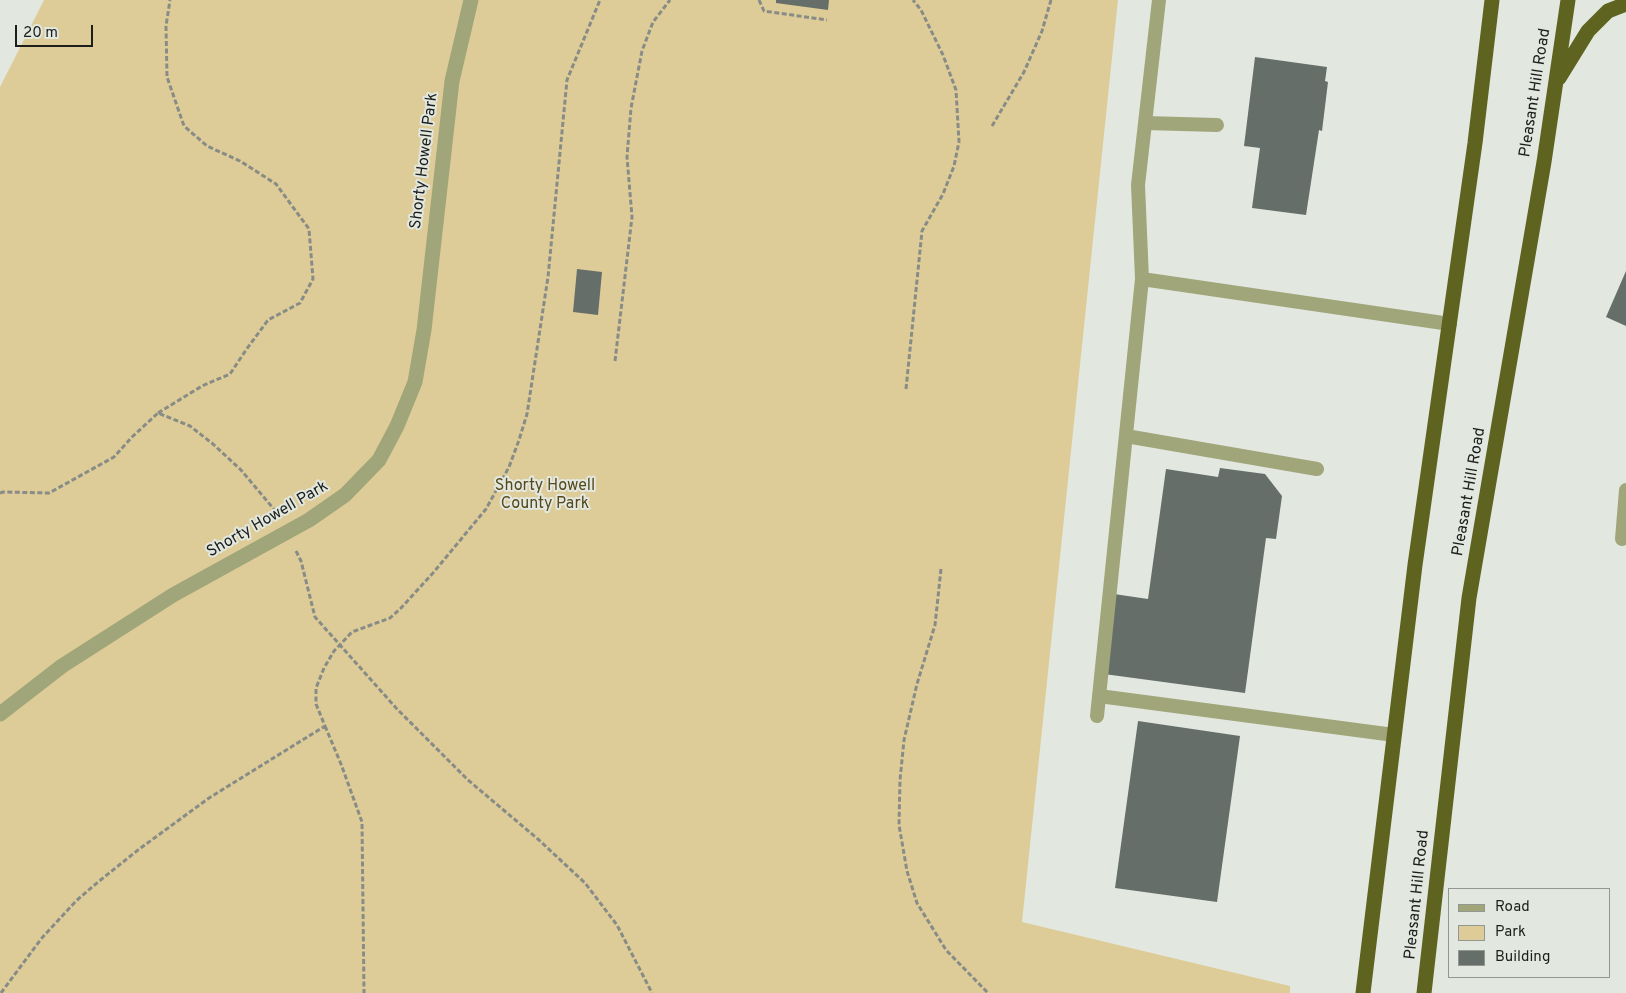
<!DOCTYPE html>
<style>
body{margin:0}
#map{position:relative;width:1626px;height:993px;overflow:hidden;background:#e2e8e0;font-family:Overpass,sans-serif}
canvas{display:block}
.legend{position:absolute;left:1448px;top:888px;width:162px;height:90px;box-sizing:border-box;background:#e2e8e0;border:1px solid #939791;margin:0;padding:6px 9px;list-style:none;font-size:15px;color:#1c1e1b}
.legend li{display:flex;align-items:center;gap:10px;height:25px}
.legend b{width:25px;border:1px solid #939791}
.scale{position:absolute;left:15px;top:25px;width:78px;height:22px;box-sizing:border-box;border:2px solid #1c1e1b;border-top:0;padding-left:6px;font-size:15px;line-height:18px;white-space:nowrap;color:#1c1e1b;-webkit-text-stroke:4px #e2e8e0;paint-order:stroke}
</style>
<div id="map">
<canvas width="1626" height="993"></canvas>
<ul class="legend">
<li><b style="height:6px;background:#a0a679"></b>Road</li>
<li><b style="height:14px;background:#decc98"></b>Park</li>
<li><b style="height:14px;background:#666e69"></b>Building</li>
</ul>
<div class="scale">20 m</div>
</div>
<script>
const g = document.querySelector('canvas').getContext('2d');
g.lineJoin = 'round';
function fillPath(path, color) { g.fillStyle = color; g.fill(path, 'evenodd'); }
const poly = rows => new Path2D(rows.map(r => 'M' + r).join(''));
function strokePath(path, color, width, dash) { g.strokeStyle = color; g.lineWidth = width; g.lineCap = dash ? 'butt' : 'round'; g.setLineDash(dash || []); g.stroke(path); }
function drawText(font, color, halo, rows, align = 'center') {
  g.font = font + ' Overpass,sans-serif'; g.lineWidth = 4; g.setLineDash([]); g.textBaseline = 'middle'; g.strokeStyle = halo; g.fillStyle = color; for (const [text, x, y, turn = 0] of rows) {
    g.save(); g.translate(x, y); g.rotate((+turn || 0) * Math.PI / 180); g.textAlign = isNaN(turn) ? turn : align; if (halo) g.strokeText(text, 0, 0); g.fillText(text, 0, 0); g.restore();
  }
}
fillPath(poly([
 [44,0,1118,0,1022,922,1290,986,1290,993,0,993,0,87]
]), '#decc98');
fillPath(poly([
 [776,0,829,0,828,10,776,3],
 [1255,57,1327,67,1325,81,1328,82,1322,131,1319,130,1306,215,1252,208,1260,148,1244,146],
 [577,269,602,272,598,315,573,312],
 [1626,271,1626,326,1606,317],
 [1220,468,1265,474,1282,496,1276,539,1266,538,1245,693,1104,674,1114,594,1148,599,1166,469,1218,477],
 [1138,721,1240,736,1217,902,1115,888]
]), '#666e69');
strokePath(poly([
 [759,0,764,11,827,20],
 [992,126,1024,72,1042,31,1051,0],
 [615,361,632,217,627,157,631,108,642,51,653,22,670,0],
 [906,389,922,231,943,194,954,166,959,142,956,90,943,55,921,10,913,0],
 [158,413,202,386,230,374,246,350,268,320,300,303,313,279,309,229,276,184,240,161,207,146,184,126,167,77,166,26,170,0],
 [0,493,3,492,49,493,114,457,132,437,158,413,190,426,213,444,241,470,278,514],
 [296,551,301,561,315,617,397,709,468,780,539,840,585,883,617,925,652,993],
 [941,569,935,625,917,684,904,740,900,780,899,825,907,871,917,903,946,950,988,993],
 [325,726,341,764,362,822,364,993],
 [1,993,41,939,76,901,98,882,138,850,209,798,325,726,316,704,316,688,324,668,334,651,352,632,390,618,401,608,433,573,486,509,509,467,519,440,527,414,548,277,567,80,600,0]
]), '#888c86', 3, [5, 2.5]);
strokePath(poly([
 [1145,123,1217,125],
 [1142,279,1450,324],
 [1126,436,1317,469],
 [1622,539,1626,490],
 [1099,696,1394,735],
 [1097,716,1142,279,1138,185,1159,0]
]), '#a0a679', 14);
strokePath(poly([
 [0,714,62,666,173,595,309,520,345,495,379,460,397,426,415,382,424,330,452,81,471,0]
]), '#a0a679', 15);
strokePath(poly([
 [1559,78,1588,31,1608,11,1626,4],
 [1363,993,1415,565,1475,143,1492,0],
 [1424,993,1469,598,1544,162,1568,0]
]), '#5e6420', 15);
drawText('16px', '#1c1e1b', '#e2e8e0', [
 ["Pleasant Hill Road",1536,93,-81],
 ["Shorty Howell Park",425,161,-83],
 ["Pleasant Hill Road",1470,492,-80],
 ["Shorty Howell Park",268,520,-30],
 ["Pleasant Hill Road",1418,895,-84]
]);
drawText('16px', '#56481a', '#e2e8e0', [
 ["Shorty Howell",545,487],
 ["County Park",545,505]
]);
</script>
